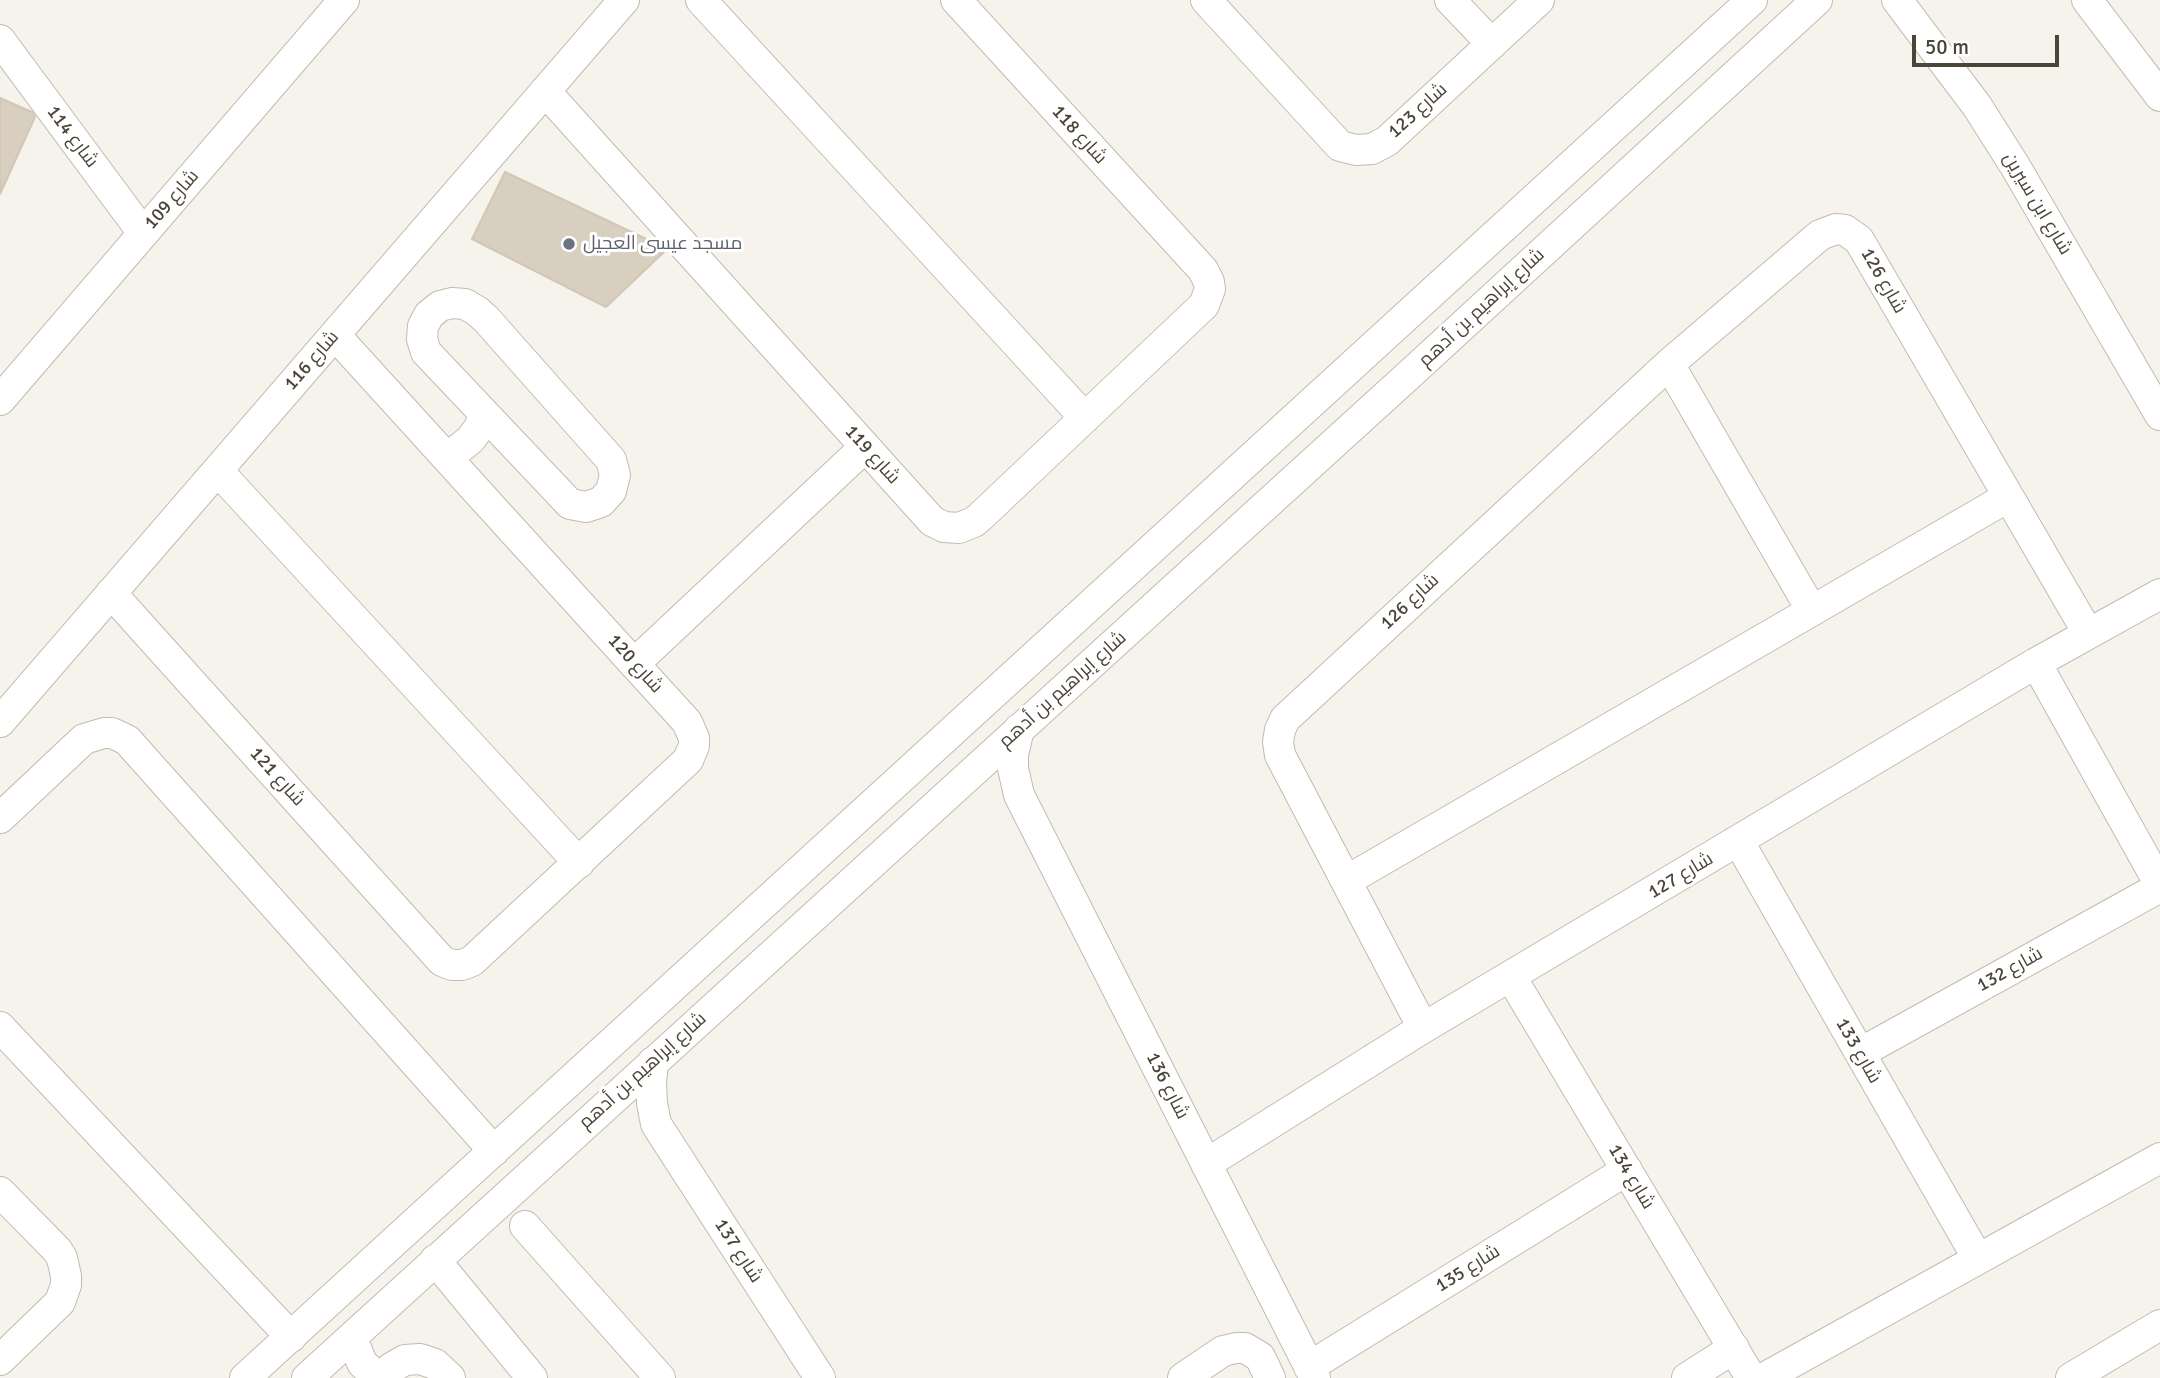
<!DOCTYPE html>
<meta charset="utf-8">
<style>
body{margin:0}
#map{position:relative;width:2160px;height:1378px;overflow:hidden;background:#f6f3ec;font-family:Signika,sans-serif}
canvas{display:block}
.scale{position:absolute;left:1912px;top:35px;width:147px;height:32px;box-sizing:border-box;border:4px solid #4b4439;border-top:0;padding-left:9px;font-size:21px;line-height:24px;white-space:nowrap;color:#4b4439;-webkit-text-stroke:5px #fff;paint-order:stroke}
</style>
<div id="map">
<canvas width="2160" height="1378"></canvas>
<div class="scale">50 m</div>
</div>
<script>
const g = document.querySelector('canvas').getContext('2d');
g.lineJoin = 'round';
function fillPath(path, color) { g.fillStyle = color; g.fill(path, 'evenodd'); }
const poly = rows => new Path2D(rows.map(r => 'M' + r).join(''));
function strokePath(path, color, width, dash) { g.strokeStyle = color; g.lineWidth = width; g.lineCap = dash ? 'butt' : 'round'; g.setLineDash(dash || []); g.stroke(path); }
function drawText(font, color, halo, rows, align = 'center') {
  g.font = font + ' Signika,Cairo,sans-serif'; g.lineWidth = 6; g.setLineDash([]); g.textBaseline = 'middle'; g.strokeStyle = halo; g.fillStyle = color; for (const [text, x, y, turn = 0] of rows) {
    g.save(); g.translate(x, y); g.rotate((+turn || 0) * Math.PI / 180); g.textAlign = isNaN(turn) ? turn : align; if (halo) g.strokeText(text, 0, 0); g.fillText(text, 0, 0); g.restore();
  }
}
const building = poly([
 [0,98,32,112,35,117,0,194,0,98],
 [505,172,661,246,665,251,606,307,472,239,505,172]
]);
fillPath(building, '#d8cfc1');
strokePath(building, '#d3c7b4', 2);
const minor = poly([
 [701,0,1085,418],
 [1206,0,1340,146,1356,150,1372,149,1387,141,1539,0],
 [1450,0,1492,44],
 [1897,0,1977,106,2015,166,2160,415],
 [2087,0,2160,96],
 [0,40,143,233],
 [545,91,932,521,944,527,959,528,974,522,980,517,1204,305,1210,289,1209,282,1203,270,956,0],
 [452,303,465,304,477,311,486,319,611,460,615,475,611,491,601,502,586,507,570,504,426,352,422,339,423,326,429,315,440,306,452,303],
 [1669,364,1812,611],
 [0,400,344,0],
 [447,458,470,440,479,428,484,415],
 [218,471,579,863],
 [111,593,442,961,452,965,462,965,472,961,688,760,694,746,694,738,687,722,335,335],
 [2036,663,2160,885],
 [634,664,865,447],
 [0,722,624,0],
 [1019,729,1013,755,1013,768,1019,795,1315,1378],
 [0,818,84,739,104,733,112,733,127,740,494,1151],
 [1739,842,1978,1259],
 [1346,881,2008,497],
 [1511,977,1751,1378],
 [0,1027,291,1337],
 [1423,1028,1280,755,1278,742,1280,730,1285,719,1669,364,1820,235,1836,229,1845,230,1859,240,2088,633],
 [1860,1053,2160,887],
 [653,1062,651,1083,652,1103,656,1124,820,1378],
 [1206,1164,1423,1028,2036,663,2160,594],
 [0,1192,57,1250,62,1258,66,1276,66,1285,60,1302,0,1360],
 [525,1226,660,1378],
 [435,1260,532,1378],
 [352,1338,362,1363,378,1378],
 [1309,1367,1627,1170],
 [245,1378,1752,0],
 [307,1378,1410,374,1817,0],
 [384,1378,391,1368,405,1360,420,1359,435,1364,450,1378],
 [1183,1378,1223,1351,1236,1348,1245,1348,1260,1357,1270,1378],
 [1687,1378,1734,1348],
 [1764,1378,2160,1158],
 [2071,1378,2160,1325]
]);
strokePath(minor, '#c2bbae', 32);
strokePath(minor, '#fff', 30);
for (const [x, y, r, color] of [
 [569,244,7,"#6b7280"]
]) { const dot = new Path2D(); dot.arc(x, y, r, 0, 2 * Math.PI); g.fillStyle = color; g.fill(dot); strokePath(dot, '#fff', 2.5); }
drawText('19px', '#4b4439', '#fff', [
 ["شارع 123",1418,111,-42],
 ["شارع 118",1079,135,48],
 ["شارع 114",72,137,53],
 ["شارع 109",172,200,-49],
 ["شارع ابن سيرين",2037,204,59],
 ["شارع 126",1883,281,60],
 ["شارع إبراهيم بن أدهم",1482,308,-43],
 ["شارع 116",312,361,-49],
 ["شارع 119",872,455,48],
 ["شارع 126",1410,602,-43],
 ["شارع 120",635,664,48],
 ["شارع إبراهيم بن أدهم",1063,690,-42],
 ["شارع 121",277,777,48],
 ["شارع 127",1681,876,-31],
 ["شارع 132",2010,970,-29],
 ["شارع 133",1858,1051,60],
 ["شارع إبراهيم بن أدهم",643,1071,-42],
 ["شارع 136",1167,1086,63],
 ["شارع 134",1631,1177,59],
 ["شارع 137",738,1251,57],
 ["شارع 135",1468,1269,-32]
]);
drawText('19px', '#5b616d', '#fff', [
 ["مسجد عيسى العجيل",583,244]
], 'left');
</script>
